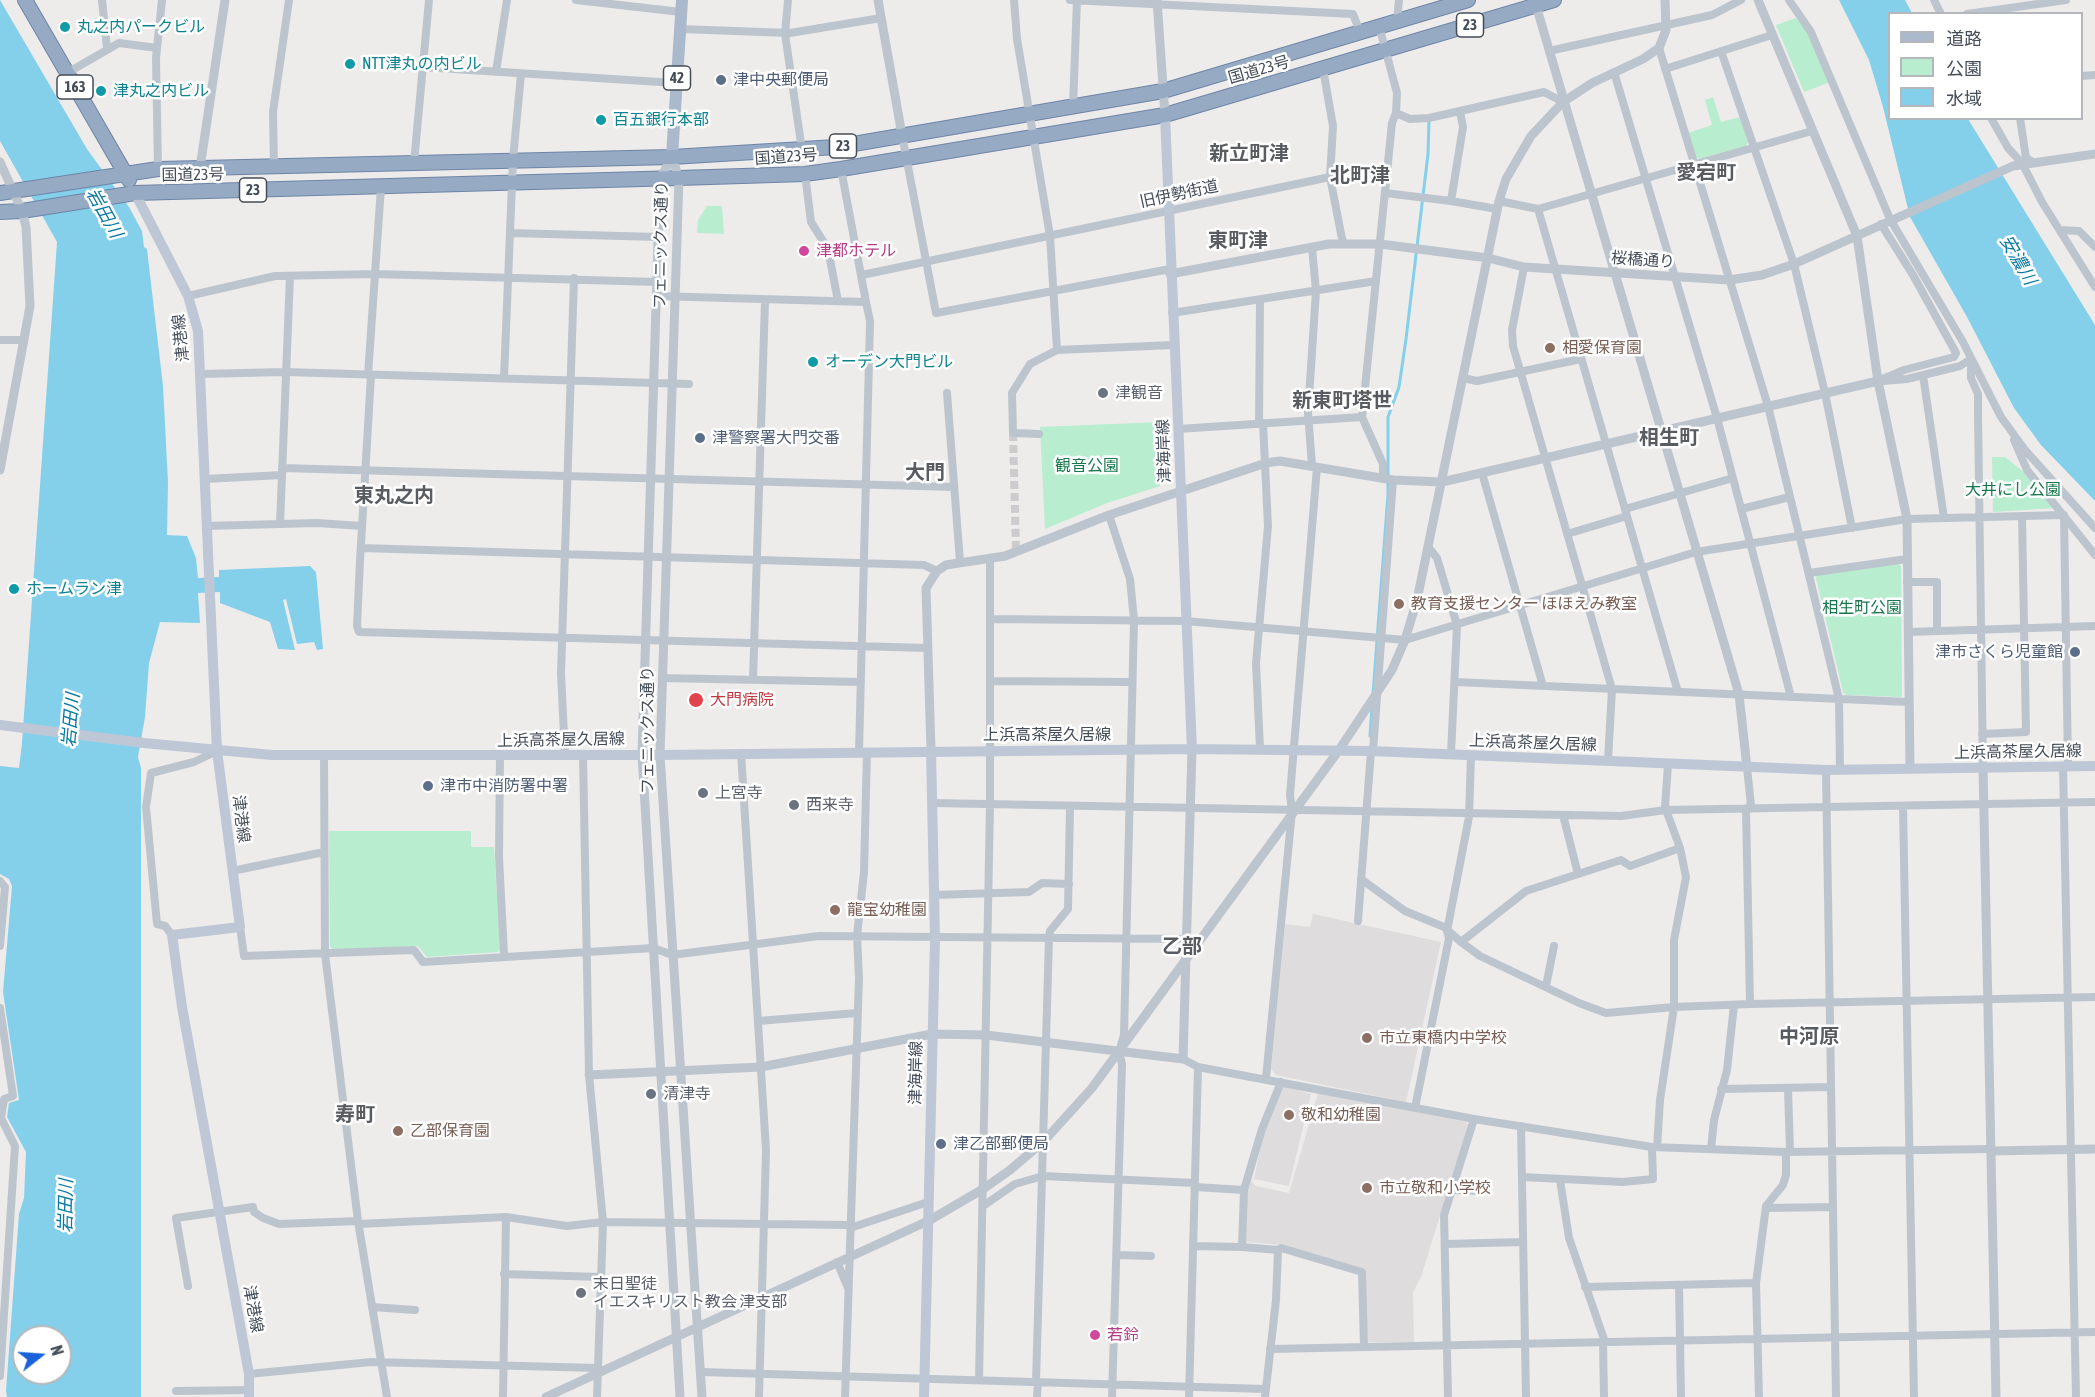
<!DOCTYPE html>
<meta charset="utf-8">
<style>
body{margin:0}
#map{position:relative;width:2095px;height:1397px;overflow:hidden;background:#eeebeb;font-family:"Asap Condensed","Noto Sans JP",sans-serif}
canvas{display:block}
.legend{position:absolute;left:1888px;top:12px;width:195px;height:108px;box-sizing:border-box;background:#fff;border:2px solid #b4b8bc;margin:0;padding:8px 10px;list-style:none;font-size:18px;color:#444d58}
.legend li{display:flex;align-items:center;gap:12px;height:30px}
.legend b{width:30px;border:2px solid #b4b8bc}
.north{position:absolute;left:12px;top:1325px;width:60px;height:60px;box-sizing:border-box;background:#fff;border:2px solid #b4b8bc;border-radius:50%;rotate:73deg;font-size:16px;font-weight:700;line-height:24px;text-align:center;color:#444d58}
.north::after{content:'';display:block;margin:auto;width:21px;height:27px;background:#1962da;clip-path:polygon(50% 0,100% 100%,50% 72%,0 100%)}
</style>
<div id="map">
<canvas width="2095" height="1397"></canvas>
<ul class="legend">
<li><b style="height:8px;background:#aab9cb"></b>道路</li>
<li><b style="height:16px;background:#b8edcf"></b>公園</li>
<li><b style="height:16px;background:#84d0eb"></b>水域</li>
</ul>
<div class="north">N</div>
</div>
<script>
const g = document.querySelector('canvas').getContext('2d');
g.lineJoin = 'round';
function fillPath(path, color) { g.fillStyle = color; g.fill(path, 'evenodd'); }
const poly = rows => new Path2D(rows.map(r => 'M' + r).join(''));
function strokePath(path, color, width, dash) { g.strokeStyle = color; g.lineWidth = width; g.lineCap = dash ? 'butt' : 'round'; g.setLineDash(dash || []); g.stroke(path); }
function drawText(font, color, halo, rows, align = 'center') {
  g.font = font + ' "Asap Condensed","Noto Sans JP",sans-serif'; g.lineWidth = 5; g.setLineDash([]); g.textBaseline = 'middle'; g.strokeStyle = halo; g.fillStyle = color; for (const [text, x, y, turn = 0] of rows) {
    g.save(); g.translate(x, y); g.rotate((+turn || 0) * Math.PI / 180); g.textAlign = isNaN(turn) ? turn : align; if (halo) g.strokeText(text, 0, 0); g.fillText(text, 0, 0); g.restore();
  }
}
fillPath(poly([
 [1313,914,1441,942,1406,1102,1276,1075,1271,1069,1285,924,1310,927],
 [1283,1086,1311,1094,1289,1186,1254,1179,1263,1136],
 [1318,1093,1466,1122,1468,1125,1421,1277,1413,1292,1414,1342,1367,1342,1365,1269,1282,1245,1246,1242,1247,1195,1251,1181,1256,1186,1289,1193]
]), '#dfdcdd');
fillPath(poly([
 [1796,18,1807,29,1830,82,1804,92,1776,25],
 [1713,97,1721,122,1740,117,1748,142,1746,146,1699,159,1695,157,1688,133,1712,125,1705,100],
 [707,206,722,206,724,234,697,233,698,220],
 [1160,422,1160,486,1107,503,1045,529,1040,427],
 [1992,457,2005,457,2030,477,2055,508,1993,512],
 [1897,563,1901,566,1902,695,1901,697,1846,695,1843,692,1816,578,1817,575],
 [329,831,471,831,471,847,494,847,500,949,498,952,427,957,418,946,333,950,330,946]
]), '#b8edcf');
fillPath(poly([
 [0,0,87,149,129,207,142,231,144,247,147,249,163,386,168,482,167,535,187,536,196,558,198,578,219,577,219,570,310,566,316,572,323,649,317,650,314,642,297,644,286,599,283,600,295,650,278,649,270,622,220,603,220,592,198,593,200,623,160,622,149,663,145,717,138,757,141,768,141,1397,7,1397,6,1391,19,1214,24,1198,26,1152,7,1117,9,1103,19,1100,3,992,12,886,9,879,0,874,0,766,19,768,22,743,57,242,0,141],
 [24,1337,60,1337,60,1373,24,1373],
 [1839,0,1905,0,1912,13,1890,14,1890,118,1968,119,2095,325,2095,501,2041,445,2014,408,1967,317,1910,217,1883,107,1869,60]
]), '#84d0eb');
strokePath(poly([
 [1373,694,1388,494,1388,417,1399,387,1406,339,1428,154,1429,120],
 [1370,736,1372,706]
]), '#84d0eb', 3);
strokePath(poly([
 [1013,433,1016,551]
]), '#cccbce', 8, [8, 4]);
const trunk = poly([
 [25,0,129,180],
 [0,193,158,169,672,157,836,147,1163,91,1468,0],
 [0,212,22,211,135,193,679,178,805,174,841,169,1165,115,1554,0]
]);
strokePath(trunk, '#6d85a7', 16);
strokePath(poly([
 [102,0,107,48],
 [576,0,681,12],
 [788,0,785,34,802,150],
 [1014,0,1017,39,1050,236,1057,350],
 [1070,0,1353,14,1360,32],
 [1789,0,1811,32,1890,219,1963,342,2001,417,2025,450,2095,528],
 [1934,0,1941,14],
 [1967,14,2066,0],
 [1397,21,1399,0],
 [1379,26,1397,93,1396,113,1392,123,1362,417,1383,464,1383,478],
 [680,29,790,33,881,18],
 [1659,48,1768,406,1839,699,1840,770],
 [1549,51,1712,15,1741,0],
 [1721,51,1794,264,1825,393,1852,528],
 [422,67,676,83],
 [1323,69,1333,126,1330,177,1343,244],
 [1665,69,1772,35],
 [496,72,507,0],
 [1614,72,1717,418,1791,697],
 [67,73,119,43,157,48],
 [2082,76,2095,75],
 [1073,107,1077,0],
 [1396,113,1410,119,1429,118,1544,92,1563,102],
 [1991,118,2008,148,2022,163,2042,202,2095,287],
 [2020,118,2026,158,2033,162],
 [902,135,936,313,1170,269],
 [414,163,429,0],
 [274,166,273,112,289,0],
 [158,169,156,58,162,0],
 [841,169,866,302],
 [805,174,811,222,828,249,838,301],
 [1385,193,1451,201,1463,127,1460,112],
 [1451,201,1497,209],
 [1499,201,1538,209,1812,131],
 [1538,209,1678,692],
 [2060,230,2079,231,2095,247],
 [510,233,658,237],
 [1312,247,1316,291,1308,413,1312,466],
 [1524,267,1512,330,1513,346,1612,689,1608,761],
 [862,275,1330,177],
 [188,296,275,276,375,274,657,282],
 [656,296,866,302,870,321,859,752],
 [1172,313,1376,281],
 [0,340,24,340],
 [1971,360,1971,378,1978,394,1978,414,1983,767],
 [200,374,285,372,689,384],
 [368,375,381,187],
 [371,375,360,561,357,626,359,632,927,648],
 [1923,375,1944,518],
 [504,378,513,159,521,74],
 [1463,378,1477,381,1581,359],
 [1878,381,1904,370,1954,357,1956,353,1913,275,1881,224],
 [1883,381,1907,379,1960,366,1971,359],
 [947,393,960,562],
 [1259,424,1260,300],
 [1178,429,1362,417],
 [1039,434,1013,433,1012,393,1030,364,1057,350,1173,345],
 [2014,440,2027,470,2095,555],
 [282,468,954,487],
 [1482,473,1543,686],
 [205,479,282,475],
 [1625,509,1733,478],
 [1741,509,1790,497],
 [1109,515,1130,579,1134,620,1124,1035,1119,1052,1122,1064,1112,1397],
 [280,524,290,276],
 [206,526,317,523,362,526],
 [1567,534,1627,516],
 [361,548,924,565,937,571],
 [1429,548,1437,558,1457,625,1451,754],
 [1809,573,1907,559],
 [1907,582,1937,582,1937,631],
 [991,619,1185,621,1405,640,1696,552,1907,519,2064,515,2068,766],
 [1908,632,2095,626],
 [662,678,861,682],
 [753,679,765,301],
 [990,681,1132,682],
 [1455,682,1909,702],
 [1982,734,2026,732,2022,516],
 [1260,749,1256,663,1268,526,1263,423],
 [1373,751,1393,480],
 [741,753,766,1150,759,1397],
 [324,755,325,954,358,1221,387,1397],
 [565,755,561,673,574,278],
 [583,755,589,1075,603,1222,597,1397],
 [500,756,499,857,504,955],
 [1668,765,1665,807,1680,848],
 [2063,766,2076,1397],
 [1747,768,1751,805,1746,809,1750,1004],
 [1826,770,1836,1397],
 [932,803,1621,816,1666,810,2095,802],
 [1903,806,1914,1397],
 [1563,815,1578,874],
 [232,871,324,852],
 [1361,879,1405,911,1444,927,1461,942],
 [0,881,5,887,0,946],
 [934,895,1029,892,1042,883,1069,884],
 [1358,921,1371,751],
 [240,927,244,956,414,950,423,962,654,948,672,955,819,936,1186,939],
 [172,935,165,926,157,924,146,807,151,773,194,762,217,751],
 [1546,986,1554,946],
 [0,1008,13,1096,4,1099,1,1118,15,1146,0,1376],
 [758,1021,857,1013],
 [1183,1059,1198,1067,1474,1119,1652,1147,1786,1152,1991,1149],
 [1266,1078,1292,811,1290,795,1317,467],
 [1281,1082,1262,1129,1244,1190,1242,1247,1278,1250,1281,1248,1362,1272,1364,1347],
 [1788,1088,1790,1152],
 [1721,1089,1830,1087],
 [1415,1108,1449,938,1447,931,1469,817,1471,755],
 [1521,1126,1526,1397],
 [1657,1147,1660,1100,1674,1007,1674,940,1686,877,1680,848,1630,866,1621,860,1526,891,1461,942,1480,956,1579,1003,1606,1013,1674,1007,1750,1004,2095,997],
 [1711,1149,1714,1120,1727,1070,1734,1005],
 [1522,1177,1623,1182,1653,1179,1652,1147],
 [1560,1180,1569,1238,1605,1342],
 [1195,1187,1244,1190],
 [1452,1190,1484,1191],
 [983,1206,1015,1184,1043,1176,1195,1183],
 [1766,1208,1833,1207],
 [359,1224,506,1217,567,1226,603,1222,849,1225],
 [850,1228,928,1202],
 [1445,1244,1523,1242],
 [1194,1246,1242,1247],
 [1117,1255,1151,1256],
 [837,1262,848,1288],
 [504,1274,600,1277],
 [1679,1285,1681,1397],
 [188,1286,176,1218,253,1207,254,1212,263,1218,279,1224,358,1221],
 [1585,1287,1756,1283],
 [372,1307,415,1310],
 [1603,1342,1604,1397],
 [1270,1349,2095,1332],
 [701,1372,1265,1389],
 [249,1374,371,1362,597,1368],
 [979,1380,990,804,990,560],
 [1036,1382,1049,938,1050,931,1068,909,1070,806],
 [176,1391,249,1390],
 [503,1397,506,1217],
 [845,1397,859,978,857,936,864,872,867,752],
 [1037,1397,1038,1382],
 [1189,1397,1198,1067],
 [1265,1397,1276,1300,1278,1250],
 [1448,1397,1444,1215,1474,1119],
 [1759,1397,1756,1283,1766,1206,1783,1185,1786,1175,1786,1152]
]), '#bcc5ce', 8);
strokePath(poly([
 [878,0,902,135],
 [1157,0,1165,115],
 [1758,0,1857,236,1878,381,1907,519,1910,768],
 [1535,2,1739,694,1747,768],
 [672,157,660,179,642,754,680,1397],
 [672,157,679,178,660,755,702,1397],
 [0,162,22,211,26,227,30,306,0,470],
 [200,168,225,0],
 [1170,274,1329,244,1380,244,1488,258,1524,267,1729,280,1762,275,1794,264,2013,166,2095,154],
 [931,750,926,588,937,571,946,565,1005,556,1109,515,1266,463,1280,461,1393,480,1442,482,1878,381],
 [1983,767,1996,1397],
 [589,1075,761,1067,932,1034,986,1035,1183,1059,1192,749],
 [1991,1151,2095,1149],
 [546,1397,930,1220,983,1189,1010,1170,1044,1141,1092,1088,1339,750,1392,670,1405,640,1417,600,1499,201,1506,179,1531,136,1563,102,1592,83,1643,59,1659,48,1666,30,1665,0]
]), '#bcc5ce', 9);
strokePath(poly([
 [1165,115,1192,749],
 [135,193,188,296,198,331,217,751,240,927,172,935,182,1007,249,1374,249,1397],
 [0,725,144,743,272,755,660,755,1192,749,1371,751,1826,770,2095,766],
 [924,1397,935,939,931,750]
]), '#bdc7d5', 10);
strokePath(poly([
 [672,157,682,0]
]), '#aab9cb', 12);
strokePath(trunk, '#96aac3', 14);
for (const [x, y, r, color] of [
 [65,27,6,"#0f9aa8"],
 [350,64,6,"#0f9aa8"],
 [721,80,6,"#5c6f8a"],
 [101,91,6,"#0f9aa8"],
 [601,120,6,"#0f9aa8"],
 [804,251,6,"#d1479c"],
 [1550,348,6,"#8d6e63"],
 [813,362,6,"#0f9aa8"],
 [1103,393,6,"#6b7280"],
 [700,438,6,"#5c6f8a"],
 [14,589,6,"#0f9aa8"],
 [1399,604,6,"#8d6e63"],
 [2075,652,6,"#5c6f8a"],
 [696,700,8,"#e0444e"],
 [428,786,6,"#5c6f8a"],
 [703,793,6,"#6b7280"],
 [794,805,6,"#6b7280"],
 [835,910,6,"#8d6e63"],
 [1367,1038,6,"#8d6e63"],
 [651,1094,6,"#6b7280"],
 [1289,1115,6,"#8d6e63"],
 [398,1131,6,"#8d6e63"],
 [941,1144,6,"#5c6f8a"],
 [1367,1188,6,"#8d6e63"],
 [581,1293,6,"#6b7280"],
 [1095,1335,6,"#d1479c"]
]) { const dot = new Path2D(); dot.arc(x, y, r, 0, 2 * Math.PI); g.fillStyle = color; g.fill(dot); strokePath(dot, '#fff', 2); }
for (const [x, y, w] of [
 [1470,25,27],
 [677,78,27],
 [75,87,36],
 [843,146,27],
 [253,190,27]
]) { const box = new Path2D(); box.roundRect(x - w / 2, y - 12, w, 24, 4.5); g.fillStyle = '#fff'; g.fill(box); strokePath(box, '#444d58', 1.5); }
drawText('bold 15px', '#444d58', null, [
 ["23",1470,25],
 ["42",677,78],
 ["163",75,87],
 ["23",843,146],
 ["23",253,190]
]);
drawText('16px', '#0d838f', '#fff', [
 ["丸之内パークビル",77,27],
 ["NTT津丸の内ビル",362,64],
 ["津丸之内ビル",113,91],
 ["百五銀行本部",613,120],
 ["オーデン大門ビル",825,362],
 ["ホームラン津",26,589]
], 'left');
drawText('16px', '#444d58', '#fff', [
 ["国道23号",1259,70,-16],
 ["国道23号",786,157,-4],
 ["国道23号",193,175,-1],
 ["旧伊勢街道",1179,194,-12],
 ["フェニックス通り",661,245,-89],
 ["桜橋通り",1643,260,4],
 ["津港線",181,338,-96],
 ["津海岸線",1164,451,-92],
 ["フェニックス通り",648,730,-90],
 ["上浜高茶屋久居線",1047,735],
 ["上浜高茶屋久居線",561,740,-1],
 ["上浜高茶屋久居線",1533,743,2],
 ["上浜高茶屋久居線",2018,752,-1],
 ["津港線",241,819,83],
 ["津海岸線",916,1073,-89],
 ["津港線",253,1309,80]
]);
drawText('16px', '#4e5e75', '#fff', [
 ["津中央郵便局",733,80],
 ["津警察署大門交番",712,438],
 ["津市さくら児童館",2063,652,"right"],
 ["津市中消防署中署",440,786],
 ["津乙部郵便局",953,1144]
], 'left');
drawText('16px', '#b23c85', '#fff', [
 ["津都ホテル",816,251],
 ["若鈴",1107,1335]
], 'left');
drawText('16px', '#785e54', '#fff', [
 ["相愛保育園",1562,348],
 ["教育支援センター ほほえみ教室",1411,604],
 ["龍宝幼稚園",847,910],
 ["市立東橋内中学校",1379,1038],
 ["敬和幼稚園",1301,1115],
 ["乙部保育園",410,1131],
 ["市立敬和小学校",1379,1188]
], 'left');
drawText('16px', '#5b616d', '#fff', [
 ["津観音",1115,393],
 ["上宮寺",715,793],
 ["西来寺",806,805],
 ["清津寺",663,1094],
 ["末日聖徒",593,1284],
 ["イエスキリスト教会 津支部",593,1302]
], 'left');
drawText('16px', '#16784c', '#fff', [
 ["観音公園",1087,466],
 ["大井にし公園",2013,490],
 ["相生町公園",1862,608]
]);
drawText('16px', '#be3a42', '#fff', [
 ["大門病院",710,700]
], 'left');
drawText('italic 18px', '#0c7ba3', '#fff', [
 ["岩田川",104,213,61],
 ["安濃川",2018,260,60],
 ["岩田川",71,720,-85],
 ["岩田川",66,1206,-89]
]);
drawText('bold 20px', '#585b60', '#fff', [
 ["新立町津",1249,154],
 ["愛宕町",1706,173],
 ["北町津",1360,176],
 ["東町津",1238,241],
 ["新東町塔世",1342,401],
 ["相生町",1669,438],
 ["大門",925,473],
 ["東丸之内",394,496],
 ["乙部",1182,947],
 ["中河原",1809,1037],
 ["寿町",355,1115]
]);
</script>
